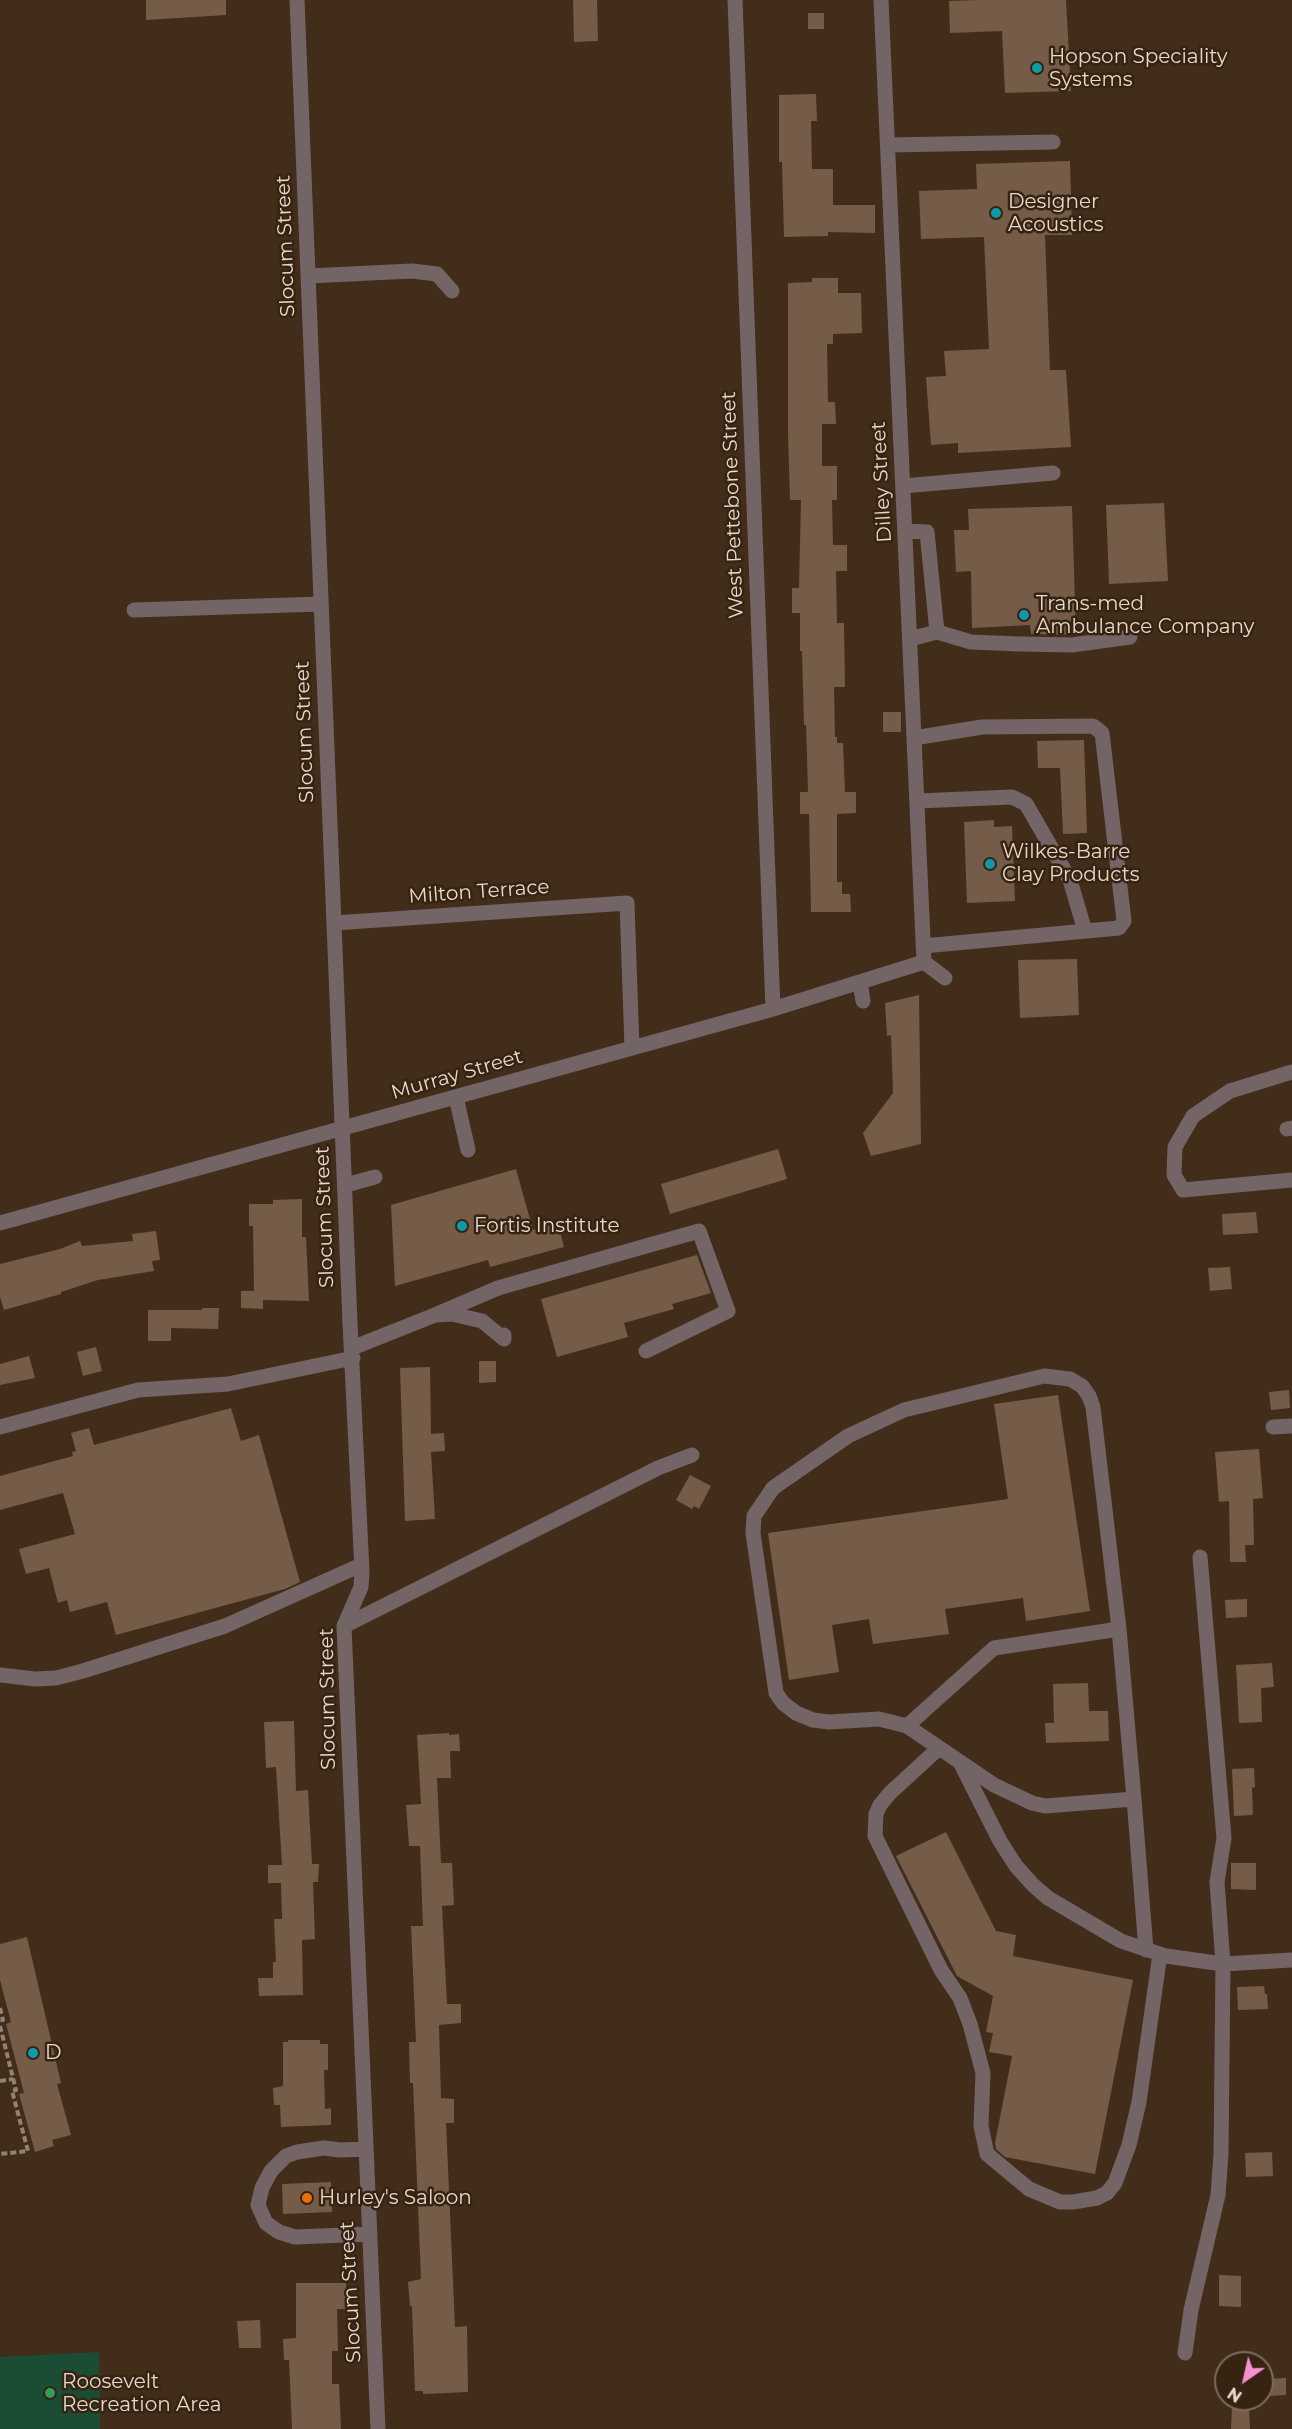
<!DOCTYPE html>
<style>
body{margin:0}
#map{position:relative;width:1292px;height:2429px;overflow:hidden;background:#422d1b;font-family:Montserrat,sans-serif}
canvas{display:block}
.north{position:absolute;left:1214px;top:2351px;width:60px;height:60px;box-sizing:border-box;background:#372311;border:2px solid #7d6b5c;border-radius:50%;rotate:214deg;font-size:16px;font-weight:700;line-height:24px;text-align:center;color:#e6d8cd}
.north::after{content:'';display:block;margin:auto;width:21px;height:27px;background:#f491d3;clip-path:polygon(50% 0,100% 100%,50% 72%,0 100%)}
</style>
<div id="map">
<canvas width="1292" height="2429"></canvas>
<div class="north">N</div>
</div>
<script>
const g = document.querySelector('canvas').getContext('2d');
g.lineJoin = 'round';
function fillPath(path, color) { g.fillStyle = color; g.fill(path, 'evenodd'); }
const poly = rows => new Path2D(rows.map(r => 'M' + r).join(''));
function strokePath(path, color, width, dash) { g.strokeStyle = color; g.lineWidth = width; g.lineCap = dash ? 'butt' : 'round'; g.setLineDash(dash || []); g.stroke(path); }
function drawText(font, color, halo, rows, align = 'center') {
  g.font = font + ' Montserrat,sans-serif'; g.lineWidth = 5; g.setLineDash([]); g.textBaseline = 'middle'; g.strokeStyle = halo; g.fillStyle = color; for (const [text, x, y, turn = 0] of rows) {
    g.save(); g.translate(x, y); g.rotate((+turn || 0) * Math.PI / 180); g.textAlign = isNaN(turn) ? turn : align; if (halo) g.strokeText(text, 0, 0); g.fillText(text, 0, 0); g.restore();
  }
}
fillPath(poly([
 [99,2352,100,2429,0,2429,0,2357]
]), '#1a4d33');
fillPath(poly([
 [146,0,226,0,226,15,146,20],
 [573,0,597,0,598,41,574,42],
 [978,0,1066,0,1071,91,1005,93,1002,31,950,33,949,1],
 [808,13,824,13,824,29,808,29],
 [816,94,817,121,811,121,812,169,833,169,833,205,875,205,875,233,828,232,828,236,784,237,782,162,779,162,779,95],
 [1070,161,1072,235,1045,235,1050,370,1066,370,1071,447,958,453,958,443,931,445,926,377,946,376,944,351,989,349,984,237,921,239,919,191,977,189,976,164],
 [812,278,838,278,838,293,861,293,862,333,833,334,833,344,827,344,828,402,835,402,836,424,822,424,822,466,837,466,837,500,832,500,833,545,847,545,847,571,836,571,837,623,844,623,845,687,834,687,835,737,837,737,837,743,843,743,845,792,856,792,856,813,837,814,837,882,842,882,842,894,850,894,851,912,811,912,809,814,800,814,800,792,808,792,807,757,806,725,804,725,802,651,800,651,800,613,792,613,792,588,799,588,801,500,790,500,788,433,788,283,812,282],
 [1164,503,1168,581,1109,584,1106,505],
 [1072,506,1076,635,1031,634,1030,625,972,628,971,571,956,572,954,530,969,530,968,509],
 [883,712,901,712,901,732,883,732],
 [1084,740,1087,833,1063,834,1060,768,1038,768,1037,741],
 [994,820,994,827,1012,826,1015,901,967,903,964,822],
 [1077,959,1079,1015,1020,1018,1018,960],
 [919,995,921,1144,871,1156,863,1133,893,1093,891,1035,887,1036,885,1003],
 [778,1149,787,1179,670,1214,661,1184],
 [516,1169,533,1230,558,1223,564,1247,490,1267,488,1260,395,1286,391,1205],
 [302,1199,302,1237,306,1237,309,1301,263,1300,263,1309,241,1308,241,1291,254,1291,253,1226,249,1226,249,1204,273,1204,273,1200],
 [1256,1212,1258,1233,1223,1235,1222,1214],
 [156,1231,160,1260,152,1261,154,1271,98,1280,61,1292,61,1294,4,1310,0,1297,0,1264,60,1249,80,1241,82,1246,133,1241,132,1234],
 [697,1255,711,1293,672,1304,674,1309,624,1323,628,1337,557,1357,541,1299],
 [1230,1267,1232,1289,1210,1291,1208,1268],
 [202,1308,219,1308,218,1329,171,1328,171,1341,148,1341,148,1310,202,1310],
 [96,1347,102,1371,83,1376,77,1352],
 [29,1356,35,1378,0,1385,0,1364],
 [479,1361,496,1361,496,1382,479,1383],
 [430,1367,431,1434,444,1433,445,1450,445,1451,431,1452,435,1519,405,1521,400,1368],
 [1289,1390,1290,1408,1271,1410,1269,1392],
 [1058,1395,1090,1611,1026,1621,1023,1598,945,1609,949,1634,873,1644,869,1619,832,1625,839,1672,789,1680,768,1533,1008,1499,994,1404],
 [231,1408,241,1441,259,1435,300,1582,285,1589,116,1635,107,1602,70,1612,67,1600,58,1603,49,1568,26,1574,19,1549,75,1534,63,1493,0,1510,0,1476,73,1456,72,1452,76,1451,71,1433,89,1428,94,1445],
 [1259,1449,1263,1498,1253,1499,1254,1545,1245,1545,1246,1562,1230,1562,1229,1501,1219,1502,1215,1452],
 [690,1475,711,1486,699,1509,694,1506,692,1509,676,1500],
 [1247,1599,1247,1617,1226,1618,1225,1600],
 [1272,1663,1274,1687,1261,1688,1262,1722,1239,1723,1236,1665],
 [1088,1683,1089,1711,1108,1711,1109,1741,1046,1743,1045,1723,1054,1723,1053,1684],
 [294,1721,296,1791,308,1790,312,1864,319,1864,318,1882,313,1882,315,1939,302,1940,303,1995,259,1996,258,1978,273,1978,273,1962,276,1962,274,1919,282,1919,281,1883,268,1883,268,1865,282,1865,276,1767,266,1768,264,1722],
 [449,1733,449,1735,459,1734,460,1751,450,1751,451,1778,437,1778,441,1863,452,1863,454,1905,442,1906,447,2004,461,2004,461,2023,439,2025,441,2098,454,2099,454,2123,446,2123,455,2327,467,2326,468,2392,423,2394,423,2391,415,2391,412,2306,410,2306,408,2282,421,2279,413,2083,410,2083,409,2042,416,2042,411,1926,423,1926,420,1846,409,1846,406,1805,421,1804,417,1735],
 [1254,1768,1255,1787,1252,1788,1253,1815,1234,1816,1232,1769],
 [946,1832,996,1931,1016,1935,1013,1956,1133,1980,1095,2174,1005,2157,996,2149,995,2143,1012,2056,989,2052,993,2033,986,2032,993,1996,957,1976,896,1856],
 [1231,1863,1256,1863,1256,1890,1231,1889],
 [27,1937,61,2083,57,2084,71,2135,52,2140,54,2146,35,2152,19,2094,24,2093,6,2024,11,2022,0,1980,0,1944],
 [1264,1986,1265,1994,1267,1994,1268,2009,1238,2010,1237,1987],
 [288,2040,320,2040,320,2044,328,2044,328,2070,324,2070,325,2109,331,2108,331,2125,281,2127,280,2105,274,2105,273,2088,283,2086,283,2042,288,2042],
 [1272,2152,1273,2176,1246,2177,1245,2153],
 [331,2182,332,2212,283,2214,282,2184],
 [1219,2275,1241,2276,1241,2307,1219,2306],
 [296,2283,346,2283,346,2309,337,2309,338,2351,332,2351,332,2384,339,2384,341,2429,292,2429,289,2360,284,2360,283,2339,296,2338],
 [260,2320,261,2348,239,2348,237,2321],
 [1286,2378,1286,2395,1266,2396,1266,2379],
 [1249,2407,1250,2429,1231,2429,1232,2408]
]), '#745c48');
strokePath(poly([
 [0,2008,3,2020,0,2020],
 [0,2026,16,2090,12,2091,28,2151,0,2154],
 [0,2081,13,2079]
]), '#938273', 4, [6, 3]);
strokePath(poly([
 [297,0,350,1323,362,1571,361,1587,344,1626,378,2429],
 [735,0,773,1009],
 [881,0,924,962],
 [888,145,1053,142],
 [308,276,412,271,437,274,452,291],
 [903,486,1053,473],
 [905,531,927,532,937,632,910,639],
 [134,610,321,604],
 [937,632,971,642,1020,644,1072,645,1130,637],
 [914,738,982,727,1093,726,1102,733,1124,921,1119,928,923,946],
 [917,801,1012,797,1026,804,1070,880,1085,931],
 [334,923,627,903,632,1048],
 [924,962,945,978],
 [860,982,863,1001],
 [1292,1072,1230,1091,1193,1116,1175,1147,1174,1175,1183,1190,1292,1180],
 [456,1097,468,1150],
 [1287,1129,1292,1128],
 [346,1185,375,1177],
 [0,1223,773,1009,924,962],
 [435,1315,498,1288,699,1231,728,1311,646,1351],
 [352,1348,435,1315,452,1314,482,1321,504,1339,504,1335],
 [0,1427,138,1390,228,1384,353,1358],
 [1273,1427,1292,1426],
 [344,1626,658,1468,692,1455],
 [0,1675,35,1679,56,1678,83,1671,225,1626,361,1565],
 [907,1726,879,1719,829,1722,813,1720,796,1713,783,1703,776,1693,753,1533,754,1516,773,1488,848,1436,904,1410,1044,1376,1070,1379,1082,1386,1089,1396,1093,1407,1119,1629],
 [939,1748,890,1793,880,1805,876,1814,875,1836,941,1970,960,1998,970,2024,983,2073,981,2126,987,2154,1029,2189,1060,2202,1073,2202,1097,2198,1107,2193,1115,2183,1129,2145,1139,2102,1160,1954],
 [961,1764,1000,1841,1016,1866,1033,1885,1048,1898,1121,1941,1166,1956,1223,1964,1292,1960],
 [1134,1799,1119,1629,994,1648,907,1726,994,1785,1032,1803,1045,1806,1134,1799,1146,1950],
 [366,2149,340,2150,324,2148,297,2152,286,2156,271,2171,262,2188,258,2205,266,2223,279,2232,295,2237,370,2234],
 [1185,2353,1191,2310,1218,2195,1221,2154,1223,1964,1217,1882,1224,1838,1200,1557]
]), '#736466', 15);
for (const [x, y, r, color] of [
 [1037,68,6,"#0f9aa8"],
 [996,213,6,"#0f9aa8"],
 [1024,615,6,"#0f9aa8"],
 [990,864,6,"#0f9aa8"],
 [462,1226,6,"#0f9aa8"],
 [33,2053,6,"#0f9aa8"],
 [307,2198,6,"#e8710a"],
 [50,2393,6,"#2e9e5b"]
]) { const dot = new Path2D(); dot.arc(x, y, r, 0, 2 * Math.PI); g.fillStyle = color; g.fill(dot); strokePath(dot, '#372311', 2); }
drawText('20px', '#e6d8cd', '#372311', [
 ["Hopson Speciality",1049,57],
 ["Systems",1049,80],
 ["Designer",1008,202],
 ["Acoustics",1008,225],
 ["Trans-med",1036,604],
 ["Ambulance Company",1036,627],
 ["Wilkes-Barre",1002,852],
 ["Clay Products",1002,875],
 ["Fortis Institute",474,1226],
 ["D",45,2053],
 ["Hurley's Saloon",319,2198],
 ["Roosevelt",62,2382],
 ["Recreation Area",62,2405]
], 'left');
drawText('20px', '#e6d8cd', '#372311', [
 ["Slocum Street",286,246,-92],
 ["Dilley Street",882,482,-93],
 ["West Pettebone Street",733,505,-92],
 ["Slocum Street",305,732,-92],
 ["Milton Terrace",479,892,-4],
 ["Murray Street",457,1075,-16],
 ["Slocum Street",325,1217,-92],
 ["Slocum Street",328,1699,-91],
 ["Slocum Street",351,2292,-93]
]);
</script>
